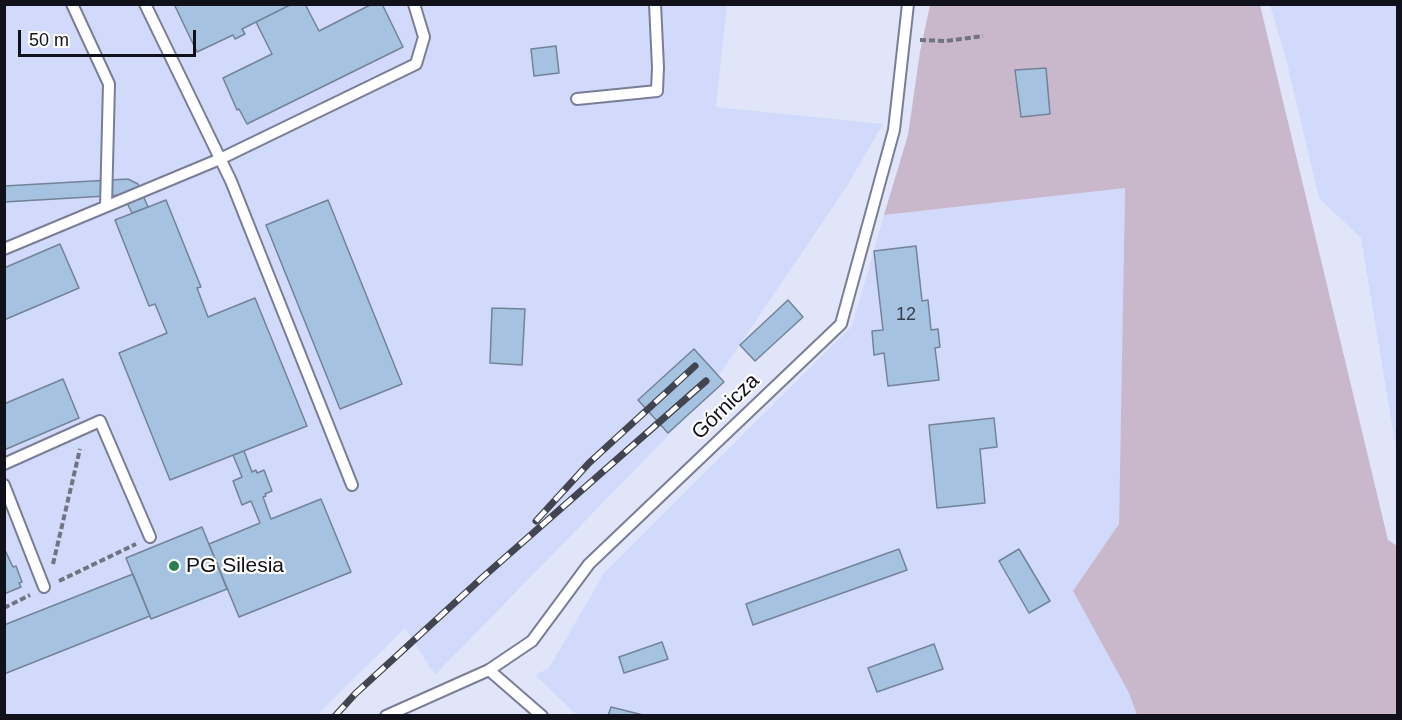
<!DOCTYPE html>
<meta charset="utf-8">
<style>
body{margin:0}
#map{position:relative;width:1402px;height:720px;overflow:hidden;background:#e0e5fa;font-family:Helvetica,sans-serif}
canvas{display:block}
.frame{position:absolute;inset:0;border:6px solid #10111a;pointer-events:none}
.scale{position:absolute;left:18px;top:30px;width:178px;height:27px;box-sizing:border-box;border:3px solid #10111a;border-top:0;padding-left:8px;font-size:18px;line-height:21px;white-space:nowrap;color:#10111a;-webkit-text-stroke:4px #fff;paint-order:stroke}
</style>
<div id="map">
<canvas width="1402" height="720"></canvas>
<div class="frame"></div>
<div class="scale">50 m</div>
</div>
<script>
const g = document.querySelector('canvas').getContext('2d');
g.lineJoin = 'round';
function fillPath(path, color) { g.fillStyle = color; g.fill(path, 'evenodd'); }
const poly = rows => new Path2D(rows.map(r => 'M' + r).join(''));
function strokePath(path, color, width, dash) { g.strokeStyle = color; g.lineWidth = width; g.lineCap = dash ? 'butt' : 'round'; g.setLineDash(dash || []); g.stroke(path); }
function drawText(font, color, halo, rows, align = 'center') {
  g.font = font + ' Helvetica,sans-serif'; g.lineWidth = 4.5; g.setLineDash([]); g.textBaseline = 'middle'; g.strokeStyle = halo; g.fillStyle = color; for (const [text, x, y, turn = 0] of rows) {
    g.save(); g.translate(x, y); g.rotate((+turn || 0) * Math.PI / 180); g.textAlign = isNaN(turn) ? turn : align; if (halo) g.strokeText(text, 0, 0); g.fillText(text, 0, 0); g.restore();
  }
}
fillPath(poly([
 [4,5,727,5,716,107,883,124,847,186,701,402,435,675,405,628,317,715,5,715],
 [1270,5,1397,5,1397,455,1361,238,1319,198,1286,59],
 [1125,187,1119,525,1073,591,1129,693,1137,715,577,715,535,675,549,668,604,573,852,326,884,215]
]), '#d2dafb');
fillPath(poly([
 [930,5,1260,5,1388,540,1397,546,1397,715,1137,715,1129,693,1073,591,1119,524,1125,188,884,215,908,135,920,52]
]), '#c9b8cb');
const building = poly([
 [174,4,292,4,242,29,245,34,235,39,233,35,197,52,174,4],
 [292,4,305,4,319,31,372,4,382,4,403,47,247,124,239,109,237,110,223,78,272,54,256,22,292,4],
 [556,46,559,73,534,76,531,49,556,46],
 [1046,68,1050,114,1021,117,1015,70,1046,68],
 [128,179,138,184,148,207,132,213,123,195,4,202,4,186,128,179],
 [166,200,201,287,197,288,208,317,255,298,307,426,170,480,119,353,167,333,155,304,149,306,115,220,166,200],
 [328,200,402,384,340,409,266,225,328,200],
 [60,244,79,288,4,320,4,268,60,244],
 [916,246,922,301,928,300,931,330,938,329,940,347,935,348,939,380,888,386,884,353,874,355,872,331,883,330,874,251,916,246],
 [788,300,803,317,755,361,740,345,788,300],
 [492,308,525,309,522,365,490,363,492,308],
 [694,349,724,382,668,433,638,400,694,349],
 [63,379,79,418,4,450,4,404,63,379],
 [994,418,997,447,980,449,985,503,937,508,929,425,994,418],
 [244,451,252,472,256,470,257,473,264,470,272,491,265,494,266,496,263,497,271,519,321,499,351,572,239,617,209,544,260,523,251,501,242,505,233,481,242,477,233,455,244,451],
 [202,527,227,589,151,619,126,558,202,527],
 [4,548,13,567,16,566,22,582,19,583,21,587,4,594,4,548],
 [899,549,907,570,753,625,746,604,899,549],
 [1019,549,1050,601,1029,613,999,561,1019,549],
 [133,574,150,616,4,674,4,625,133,574],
 [662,642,668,659,624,673,619,657,662,642],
 [934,644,943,669,877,692,868,668,934,644],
 [611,707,647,716,608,716,611,707]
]);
fillPath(building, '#a6c2e1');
strokePath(building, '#728397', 1.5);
const service = poly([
 [72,4,109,84,106,206],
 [145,4,231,181,352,485],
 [577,99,657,91,658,67,655,4],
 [4,249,220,159,416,64,424,37,414,4],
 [4,464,100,421,150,537],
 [4,485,44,587],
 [489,670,542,716],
 [386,716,489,670,532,641,589,564,841,324,894,130,908,4]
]);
strokePath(service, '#797e96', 14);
strokePath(poly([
 [920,40,946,41,983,36],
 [53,564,80,449],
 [59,581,136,544],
 [4,608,30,595]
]), '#707382', 4, [6, 3]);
strokePath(service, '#fff', 10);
const rail = poly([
 [536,521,589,463,695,366],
 [335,716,355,694,483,577,706,381]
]);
strokePath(rail, '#424450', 7);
strokePath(rail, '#fff', 4.5, [14]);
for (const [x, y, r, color] of [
 [174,566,6,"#298053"]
]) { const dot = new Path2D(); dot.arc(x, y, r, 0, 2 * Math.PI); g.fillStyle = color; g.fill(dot); strokePath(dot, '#fff', 2); }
drawText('18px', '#363d4c', null, [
 ["12",906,315]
]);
drawText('21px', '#10111a', '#fff', [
 ["Górnicza",726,407,-44]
]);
drawText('21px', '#10111a', '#fff', [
 ["PG Silesia",186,566]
], 'left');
</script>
